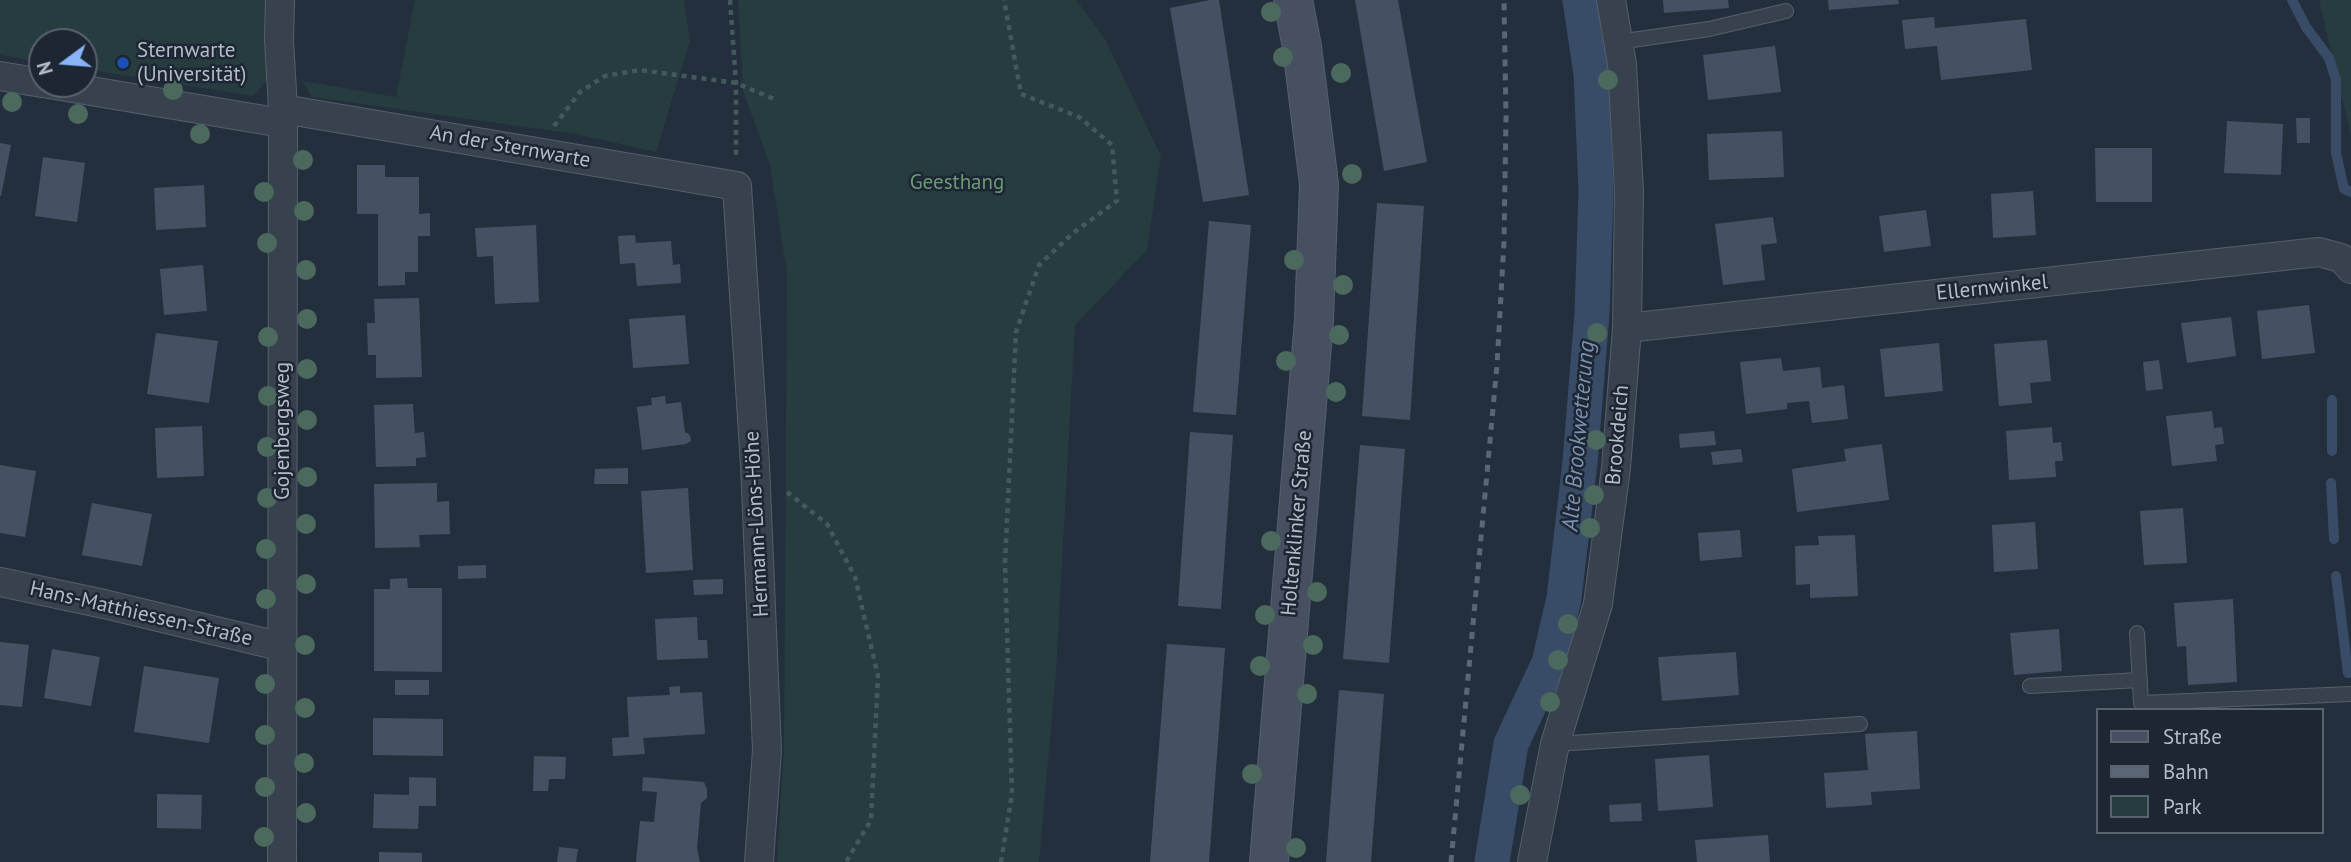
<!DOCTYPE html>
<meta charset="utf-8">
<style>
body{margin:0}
#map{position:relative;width:2351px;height:862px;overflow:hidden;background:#242f3e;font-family:"PT Sans",sans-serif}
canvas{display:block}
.legend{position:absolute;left:2096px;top:708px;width:228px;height:126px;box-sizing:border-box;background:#1d2633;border:2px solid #59626f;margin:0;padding:9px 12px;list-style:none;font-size:21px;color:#b4bcc9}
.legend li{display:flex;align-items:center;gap:14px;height:35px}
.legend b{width:35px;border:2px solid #59626f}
.north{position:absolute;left:28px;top:28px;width:70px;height:70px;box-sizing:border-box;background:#1d2633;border:2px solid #59626f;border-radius:50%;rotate:254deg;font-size:19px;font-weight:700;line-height:28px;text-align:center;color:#b4bcc9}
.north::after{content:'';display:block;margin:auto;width:24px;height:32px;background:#8ab4f8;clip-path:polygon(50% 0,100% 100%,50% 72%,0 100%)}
</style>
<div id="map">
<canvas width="2351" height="862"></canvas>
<ul class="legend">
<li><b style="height:9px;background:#465061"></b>Straße</li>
<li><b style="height:9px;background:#5a6575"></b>Bahn</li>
<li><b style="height:19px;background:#263c3f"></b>Park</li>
</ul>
<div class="north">N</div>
</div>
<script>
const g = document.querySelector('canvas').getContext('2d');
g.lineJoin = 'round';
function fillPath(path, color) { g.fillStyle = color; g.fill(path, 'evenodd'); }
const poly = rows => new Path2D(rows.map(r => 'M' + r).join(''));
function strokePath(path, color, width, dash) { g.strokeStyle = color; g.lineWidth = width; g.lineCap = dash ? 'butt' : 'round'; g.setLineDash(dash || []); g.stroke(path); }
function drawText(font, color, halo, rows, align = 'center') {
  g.font = font + ' "PT Sans",sans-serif'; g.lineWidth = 5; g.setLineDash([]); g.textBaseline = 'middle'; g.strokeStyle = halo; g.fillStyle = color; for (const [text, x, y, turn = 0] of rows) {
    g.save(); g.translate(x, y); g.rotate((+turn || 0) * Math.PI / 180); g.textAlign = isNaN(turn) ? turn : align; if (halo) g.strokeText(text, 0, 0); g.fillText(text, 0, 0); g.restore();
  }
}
fillPath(poly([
 [0,0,266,0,270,77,253,96,84,69,84,42,42,42,42,62,0,55],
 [415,0,684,0,690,41,656,152,576,134,312,97,302,81,396,97],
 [738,0,1076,0,1105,39,1161,156,1147,250,1075,325,1056,672,1039,862,777,862,784,749,787,273,770,165,743,91],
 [2319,0,2351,0,2351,136]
]), '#263c3f');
strokePath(poly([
 [2292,0,2306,27,2329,58,2336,80,2336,153,2344,189,2351,192],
 [2332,451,2332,400],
 [2331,483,2334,539],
 [2336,576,2348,673]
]), '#394c67', 10);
strokePath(poly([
 [1492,862,1511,744,1549,663,1564,598,1580,462,1592,314,1596,192,1591,73,1580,0]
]), '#394c67', 35);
fillPath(poly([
 [1210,0,1219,0,1249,195,1203,202,1170,8],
 [1355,0,1398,0,1427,162,1384,171],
 [1663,0,1728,0,1729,8,1664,13],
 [1828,0,1898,0,1899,4,1829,10],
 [1934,17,1935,28,2026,19,2032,70,1941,80,1937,46,1905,49,1902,20],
 [1775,46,1781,92,1708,100,1703,55],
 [2296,118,2310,118,2310,143,2297,143],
 [2227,121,2283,124,2281,175,2224,173],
 [1782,131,1784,177,1709,180,1707,134],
 [0,143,11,145,1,196,0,196],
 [2095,148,2152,148,2152,202,2096,202],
 [43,157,85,163,77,222,35,216],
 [357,165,385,165,385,177,419,177,419,214,430,213,430,236,418,236,418,272,405,272,405,285,378,286,378,214,357,214],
 [204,185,206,227,156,230,154,188],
 [2033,191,2036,235,1993,238,1991,194],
 [1377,203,1424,206,1410,420,1362,416],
 [1926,210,1931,246,1884,252,1879,216],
 [1773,217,1777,243,1761,245,1765,280,1723,285,1715,224],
 [1209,221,1251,225,1236,415,1193,412],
 [536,225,539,302,495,304,493,256,477,257,475,228],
 [635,235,636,243,671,241,673,265,680,264,681,283,637,286,635,263,620,264,618,236],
 [203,265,207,311,164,315,160,269],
 [419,298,422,377,376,378,376,355,368,355,367,323,375,323,374,299],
 [2309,305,2315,353,2262,359,2257,311],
 [685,315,689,364,633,368,629,319],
 [2231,317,2236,356,2187,363,2181,323],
 [156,333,218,341,209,403,147,394],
 [2047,340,2051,381,2030,383,2032,403,1999,406,1994,344],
 [1939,343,1943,391,1885,397,1880,349],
 [1781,358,1783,371,1820,367,1822,388,1844,385,1848,419,1812,423,1809,401,1787,403,1787,409,1746,414,1740,362],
 [2159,360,2163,389,2146,391,2143,362],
 [665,396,666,404,681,402,685,432,690,435,691,441,686,444,642,450,637,407,652,405,651,398],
 [413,404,415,433,424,432,426,457,416,458,416,466,376,467,374,405],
 [2212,411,2214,428,2222,427,2224,444,2215,445,2217,461,2172,466,2166,416],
 [202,426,204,476,157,478,155,428],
 [2052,427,2053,443,2061,442,2063,461,2055,461,2056,477,2009,480,2006,431],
 [1714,431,1716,445,1680,448,1679,434],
 [1190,432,1233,435,1221,609,1178,606],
 [1882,444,1889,500,1797,512,1792,469,1846,461,1844,449],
 [1360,445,1405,449,1389,663,1343,659],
 [1741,449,1743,462,1713,465,1711,452],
 [0,465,36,471,25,537,0,533],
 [628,468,628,484,594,484,595,469],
 [437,483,437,502,449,501,450,534,419,535,420,547,375,548,374,484],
 [688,488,693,570,646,573,641,491],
 [92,503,152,514,142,566,82,555],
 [2183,508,2187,563,2144,565,2140,511],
 [2035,522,2038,569,1994,572,1992,525],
 [1740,530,1742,557,1700,561,1698,533],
 [1855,535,1858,596,1810,598,1810,584,1796,585,1795,546,1819,545,1818,536],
 [486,565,486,578,458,579,458,566],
 [407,578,408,588,442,588,442,672,374,671,374,589,390,589,390,579],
 [723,579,723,594,694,595,693,580],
 [2233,599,2237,682,2188,685,2186,646,2177,647,2174,603],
 [697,617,698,640,707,640,708,658,657,660,655,619],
 [2059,629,2062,671,2014,675,2010,633],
 [0,642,29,645,22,707,0,705],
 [1167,644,1225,648,1209,862,1150,862],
 [52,649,100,657,91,706,44,698],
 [1736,652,1739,695,1662,701,1658,657],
 [144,666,219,678,209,743,134,732],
 [395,680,429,680,429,695,395,695],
 [680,686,680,693,702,692,705,734,643,738,645,754,613,756,612,738,629,737,627,697,670,695,669,687],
 [1339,690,1384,694,1371,862,1326,862],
 [373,718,443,719,443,756,373,755],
 [1917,731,1920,789,1871,792,1872,805,1826,808,1824,773,1868,770,1865,734],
 [1709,755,1713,807,1658,811,1655,759],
 [534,756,566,757,565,779,549,779,548,791,533,791],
 [409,777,436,778,436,806,419,806,418,829,373,828,374,794,409,795],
 [643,777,704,782,707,789,707,798,701,803,697,848,700,862,636,862,640,821,654,822,657,792,642,791],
 [157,794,202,795,201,829,157,828],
 [1641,803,1642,821,1610,822,1609,805],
 [1768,835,1770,862,1697,862,1695,840],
 [559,847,578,849,576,862,557,862],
 [379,852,422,853,422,862,379,862]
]), '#455162');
const lane = poly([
 [1618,42,1709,29,1786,11],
 [2137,633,2141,703,2351,694],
 [2030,686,2140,680],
 [1555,744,1860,724]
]);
const street = poly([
 [280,0,279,40,283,109,282,862],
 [0,76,42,83],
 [49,84,282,123],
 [283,109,737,186,755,465,767,750,759,862],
 [1627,328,2319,252,2341,258,2351,269],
 [0,582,104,604,283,647],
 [1532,862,1555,744,1598,604,1616,468,1627,328,1629,191,1622,64,1611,0]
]);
const secondary = poly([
 [1269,862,1314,320,1319,184,1302,47,1293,0]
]);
strokePath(lane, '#565f6c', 16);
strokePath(street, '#565f6c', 30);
strokePath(secondary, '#565f6c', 40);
strokePath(poly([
 [730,0,736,83,736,156],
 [554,126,580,92,605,76,640,70,736,83,774,99],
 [787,492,827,524,855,577,878,676,871,820,846,862],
 [1001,862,1012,794,1005,563,1016,332,1039,265,1073,233,1117,201,1112,145,1079,117,1021,94,1004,0]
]), '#44595c', 4.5, [5, 5]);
strokePath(lane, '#38414e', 14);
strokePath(street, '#38414e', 28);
strokePath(secondary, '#465061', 38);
strokePath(poly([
 [1451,862,1497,365,1504,242,1506,117,1504,0]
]), '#5a6575', 5, [7, 7]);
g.fillStyle = '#4b6a5d';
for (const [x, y] of [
 [1271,12],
 [1283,57],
 [1341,73],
 [1608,80],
 [173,90],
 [12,102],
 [78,114],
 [200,134],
 [303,160],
 [1352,174],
 [264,192],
 [304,211],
 [267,243],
 [1294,260],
 [306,270],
 [1343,285],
 [307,319],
 [1597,333],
 [1339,335],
 [268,337],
 [1286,361],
 [307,369],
 [1336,392],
 [268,396],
 [307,420],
 [1596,440],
 [267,447],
 [307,477],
 [1594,495],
 [267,498],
 [306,524],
 [1590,528],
 [1271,541],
 [266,549],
 [306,584],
 [1317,592],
 [266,599],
 [1265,615],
 [1568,624],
 [305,645],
 [1313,645],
 [1558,660],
 [1260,666],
 [265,684],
 [1307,694],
 [1550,702],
 [305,708],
 [265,735],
 [304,763],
 [1252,774],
 [265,787],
 [1520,795],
 [306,813],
 [264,837],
 [1296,848]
]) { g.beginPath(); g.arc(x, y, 10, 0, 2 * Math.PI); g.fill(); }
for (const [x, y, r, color] of [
 [123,63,7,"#1a4fb4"]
]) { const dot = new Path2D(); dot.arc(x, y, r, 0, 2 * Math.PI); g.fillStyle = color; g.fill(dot); strokePath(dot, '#1d2633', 2.5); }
drawText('21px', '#b4bcc9', '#1d2633', [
 ["Sternwarte",137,51],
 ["(Universität)",137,75]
], 'left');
drawText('21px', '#b4bcc9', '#1d2633', [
 ["An der Sternwarte",510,147,10],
 ["Ellernwinkel",1992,288,-6],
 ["Gojenbergsweg",283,431,-90],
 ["Brookdeich",1618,435,-85],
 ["Holtenklinker Straße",1297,523,-85],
 ["Hermann-Löns-Höhe",757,524,-93],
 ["Hans-Matthiessen-Straße",141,614,13]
]);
drawText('21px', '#6b9a76', '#1d2633', [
 ["Geesthang",957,183]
]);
drawText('italic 23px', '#7c92b1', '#1d2633', [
 ["Alte Brookwetterung",1579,436,-85]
]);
</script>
